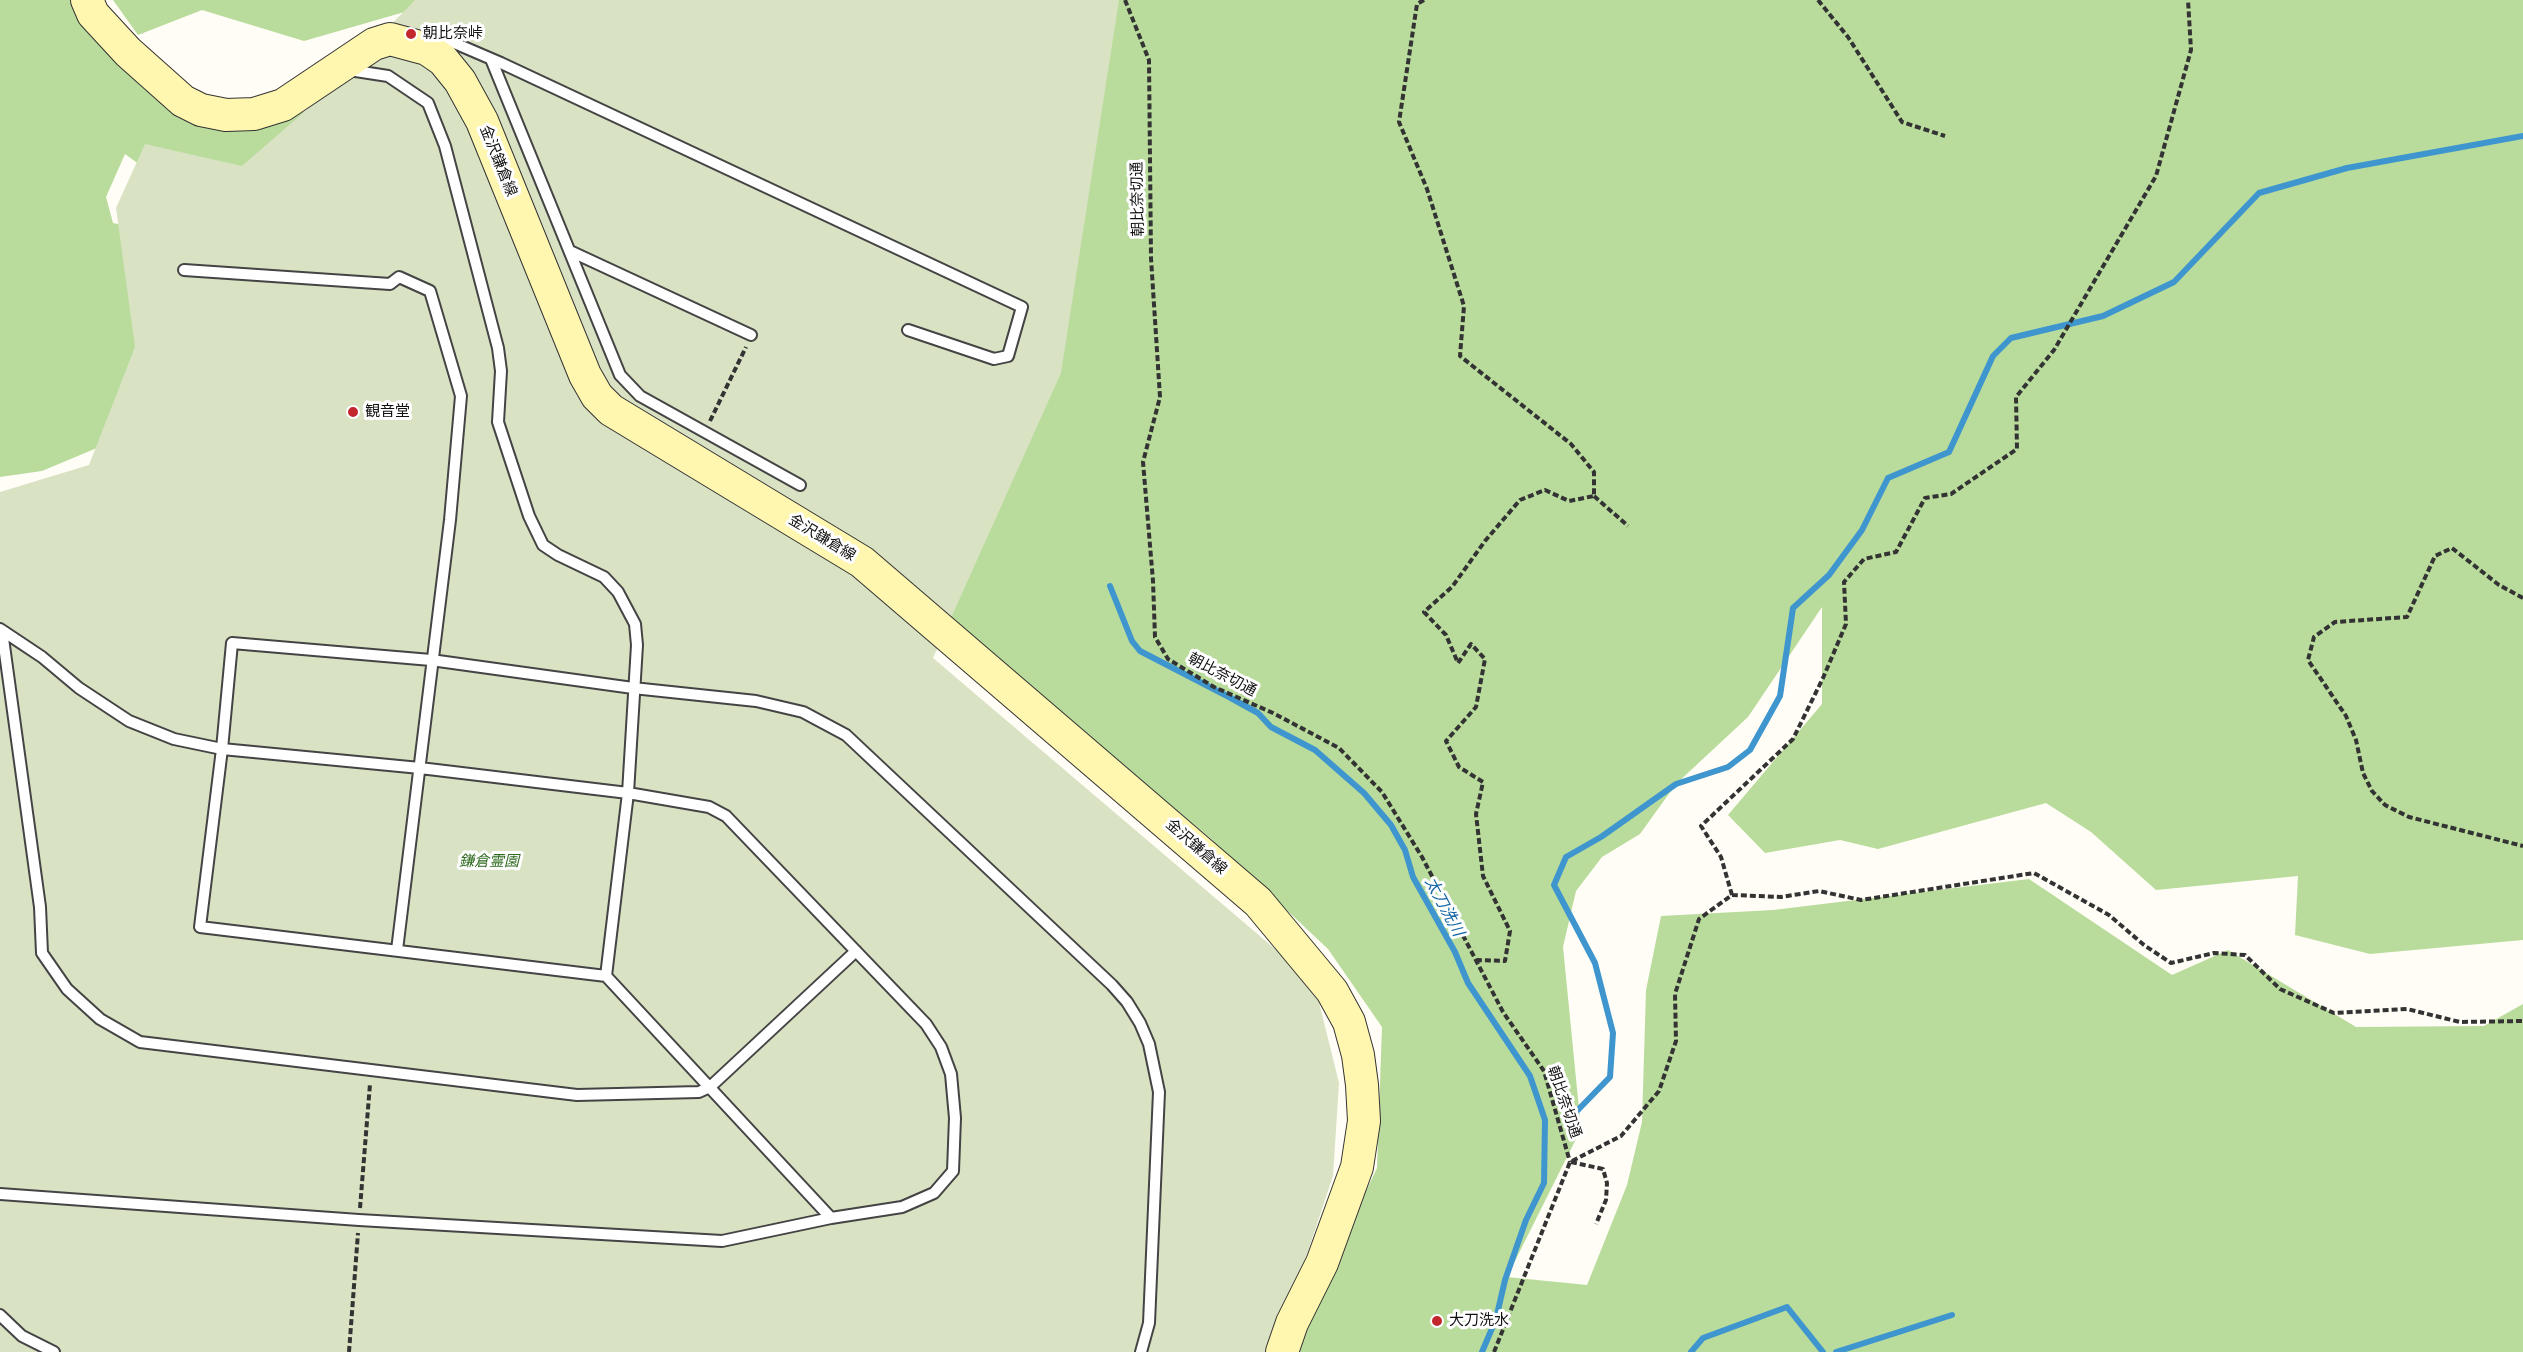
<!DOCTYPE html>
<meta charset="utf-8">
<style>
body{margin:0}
canvas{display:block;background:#fffdf5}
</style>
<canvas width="2523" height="1352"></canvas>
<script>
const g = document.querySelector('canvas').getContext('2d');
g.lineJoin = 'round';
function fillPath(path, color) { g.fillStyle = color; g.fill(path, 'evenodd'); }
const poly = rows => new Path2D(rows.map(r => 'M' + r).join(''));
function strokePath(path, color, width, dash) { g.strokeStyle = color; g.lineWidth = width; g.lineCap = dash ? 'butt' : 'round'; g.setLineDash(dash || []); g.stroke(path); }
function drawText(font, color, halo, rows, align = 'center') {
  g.font = font + ' "Libre Baskerville","Noto Sans JP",serif'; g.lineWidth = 6; g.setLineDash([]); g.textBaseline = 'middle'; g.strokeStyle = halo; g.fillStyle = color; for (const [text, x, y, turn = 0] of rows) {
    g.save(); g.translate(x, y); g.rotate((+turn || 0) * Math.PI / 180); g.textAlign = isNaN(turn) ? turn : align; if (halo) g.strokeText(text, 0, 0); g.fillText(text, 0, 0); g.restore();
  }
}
fillPath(poly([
 [0,0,75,0,144,79,254,125,344,101,213,218,125,154,106,197,113,223,148,230,147,338,104,445,42,471,0,477],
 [113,0,446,0,304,41,202,10,138,35],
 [1057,0,2523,0,2523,940,2370,954,2295,935,2298,876,2156,890,2091,832,2046,803,1878,849,1840,840,1765,853,1728,815,1822,704,1822,607,1748,717,1676,784,1640,834,1602,857,1576,891,1563,947,1581,1129,1507,1277,1587,1285,1627,1185,1642,1122,1646,990,1661,916,1773,910,2029,879,2172,975,2228,950,2356,1027,2484,1026,2523,1004,2523,1352,1289,1352,1377,1168,1382,1027,1328,949,1209,837,925,600]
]), '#b9dc9c');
fillPath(poly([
 [415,0,1119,0,1061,373,933,658,1314,982,1339,1083,1333,1176,1301,1272,1268,1352,0,1352,0,492,89,465,135,347,116,208,145,144,242,166,319,99]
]), '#d9e3c4');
strokePath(poly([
 [1110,586,1132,641,1140,651,1229,697,1258,713,1271,727,1315,750,1364,793,1391,825,1405,850,1413,877,1455,952,1468,983,1530,1076,1545,1120,1544,1183,1526,1220,1505,1280,1496,1319,1482,1352],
 [1574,1114,1610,1077,1613,1033,1595,963,1554,885,1566,857,1601,837,1676,784,1728,767,1750,750,1780,696,1793,608,1829,575,1862,530,1888,478,1949,452,1993,356,2011,338,2103,316,2174,282,2259,193,2347,168,2523,136],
 [1691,1352,1703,1338,1787,1307,1823,1352],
 [1836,1352,1952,1315]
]), '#3f96cf', 6);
const service = poly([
 [426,38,445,39,501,63,1022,307,1008,356,994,359,908,330],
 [491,59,620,375,640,396,800,485],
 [349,70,388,76,428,103,445,146,498,348,501,371,498,422,529,516,543,545,558,555,604,577,618,592,635,624,637,645,628,793,606,976,831,1218],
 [570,251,751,335],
 [184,270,390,284,399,277,430,291,461,396,450,520,397,950],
 [0,629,42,657,79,688,129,721,174,739,222,749,420,768,628,793,709,807,726,816,926,1024,941,1047,951,1074,955,1118,953,1171,934,1193,902,1207,831,1218,722,1241,359,1220,0,1194],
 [2,631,40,907,42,953,67,989,100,1019,140,1042,577,1095,699,1092,710,1087,856,951],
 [606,976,200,927,222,749,232,643,431,660,633,688,756,701,803,712,846,735,1112,985,1127,1002,1140,1023,1149,1044,1159,1092,1149,1323,1141,1352],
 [0,1315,22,1336,54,1352]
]);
const secondary = poly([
 [87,0,93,14,128,52,183,101,201,110,226,115,254,114,283,105,374,44,390,39,427,49,443,60,460,81,482,121,585,375,597,396,611,410,862,562,1258,902,1332,991,1349,1022,1358,1055,1362,1085,1364,1121,1357,1167,1322,1263,1292,1323,1282,1352]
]);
strokePath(service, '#444', 14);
strokePath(secondary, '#333', 34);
strokePath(poly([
 [1125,0,1149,60,1151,258,1160,397,1143,462,1153,581,1155,637,1168,659,1214,687,1273,713,1339,748,1382,792,1422,857,1503,1012,1544,1071,1570,1162],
 [1424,0,1417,4,1399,122,1427,189,1464,306,1460,356,1571,444,1594,472,1594,496,1569,501,1545,490,1520,500,1485,541,1452,587,1424,612,1446,635,1458,663,1471,644,1485,659,1476,707,1446,741,1459,767,1483,782,1476,814,1483,876,1510,931,1505,961,1477,960],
 [1818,0,1848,37,1902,122,1945,136],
 [710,421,746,347],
 [1594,496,1628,526],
 [2523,598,2499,585,2452,548,2435,556,2407,617,2335,622,2314,637,2308,660,2346,716,2356,740,2363,773,2372,791,2385,805,2409,817,2523,846],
 [1732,895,1721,857,1701,826,1793,739,1823,678,1846,624,1844,582,1864,559,1896,552,1925,498,1951,494,2017,449,2016,397,2054,350,2156,176,2191,50,2188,0],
 [1571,1162,1603,1169,1607,1183,1606,1200,1596,1224],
 [360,1208,370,1084],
 [349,1352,358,1233],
 [1494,1352,1570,1162,1621,1136,1659,1091,1676,1041,1675,994,1699,919,1732,895,1781,897,1819,891,1861,900,2034,873,2109,915,2144,945,2171,963,2214,953,2245,955,2280,989,2334,1013,2407,1009,2460,1022,2523,1021]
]), '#333', 4, [6, 3]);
strokePath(service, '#fff', 10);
strokePath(secondary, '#fff6b0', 32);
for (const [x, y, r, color] of [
 [411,34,6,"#c4262e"],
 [353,412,6,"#c4262e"],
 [1437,1321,6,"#c4262e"]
]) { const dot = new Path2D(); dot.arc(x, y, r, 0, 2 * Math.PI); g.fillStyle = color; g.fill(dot); strokePath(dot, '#fff', 2); }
drawText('15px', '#111', '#fff', [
 ["朝比奈峠",423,34],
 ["観音堂",365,412],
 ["大刀洗水",1449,1321]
], 'left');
drawText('15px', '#111', '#fff', [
 ["金沢鎌倉線",498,161,68],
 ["朝比奈切通",1138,199,-91],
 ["金沢鎌倉線",822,538,31],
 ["朝比奈切通",1222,675,28],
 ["金沢鎌倉線",1196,847,41],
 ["朝比奈切通",1564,1102,71]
]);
drawText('italic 15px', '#2f6b1f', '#fff', [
 ["鎌倉霊園",489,862]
]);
drawText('italic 16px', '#1768a6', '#fff', [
 ["太刀洗川",1444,907,62]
]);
</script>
